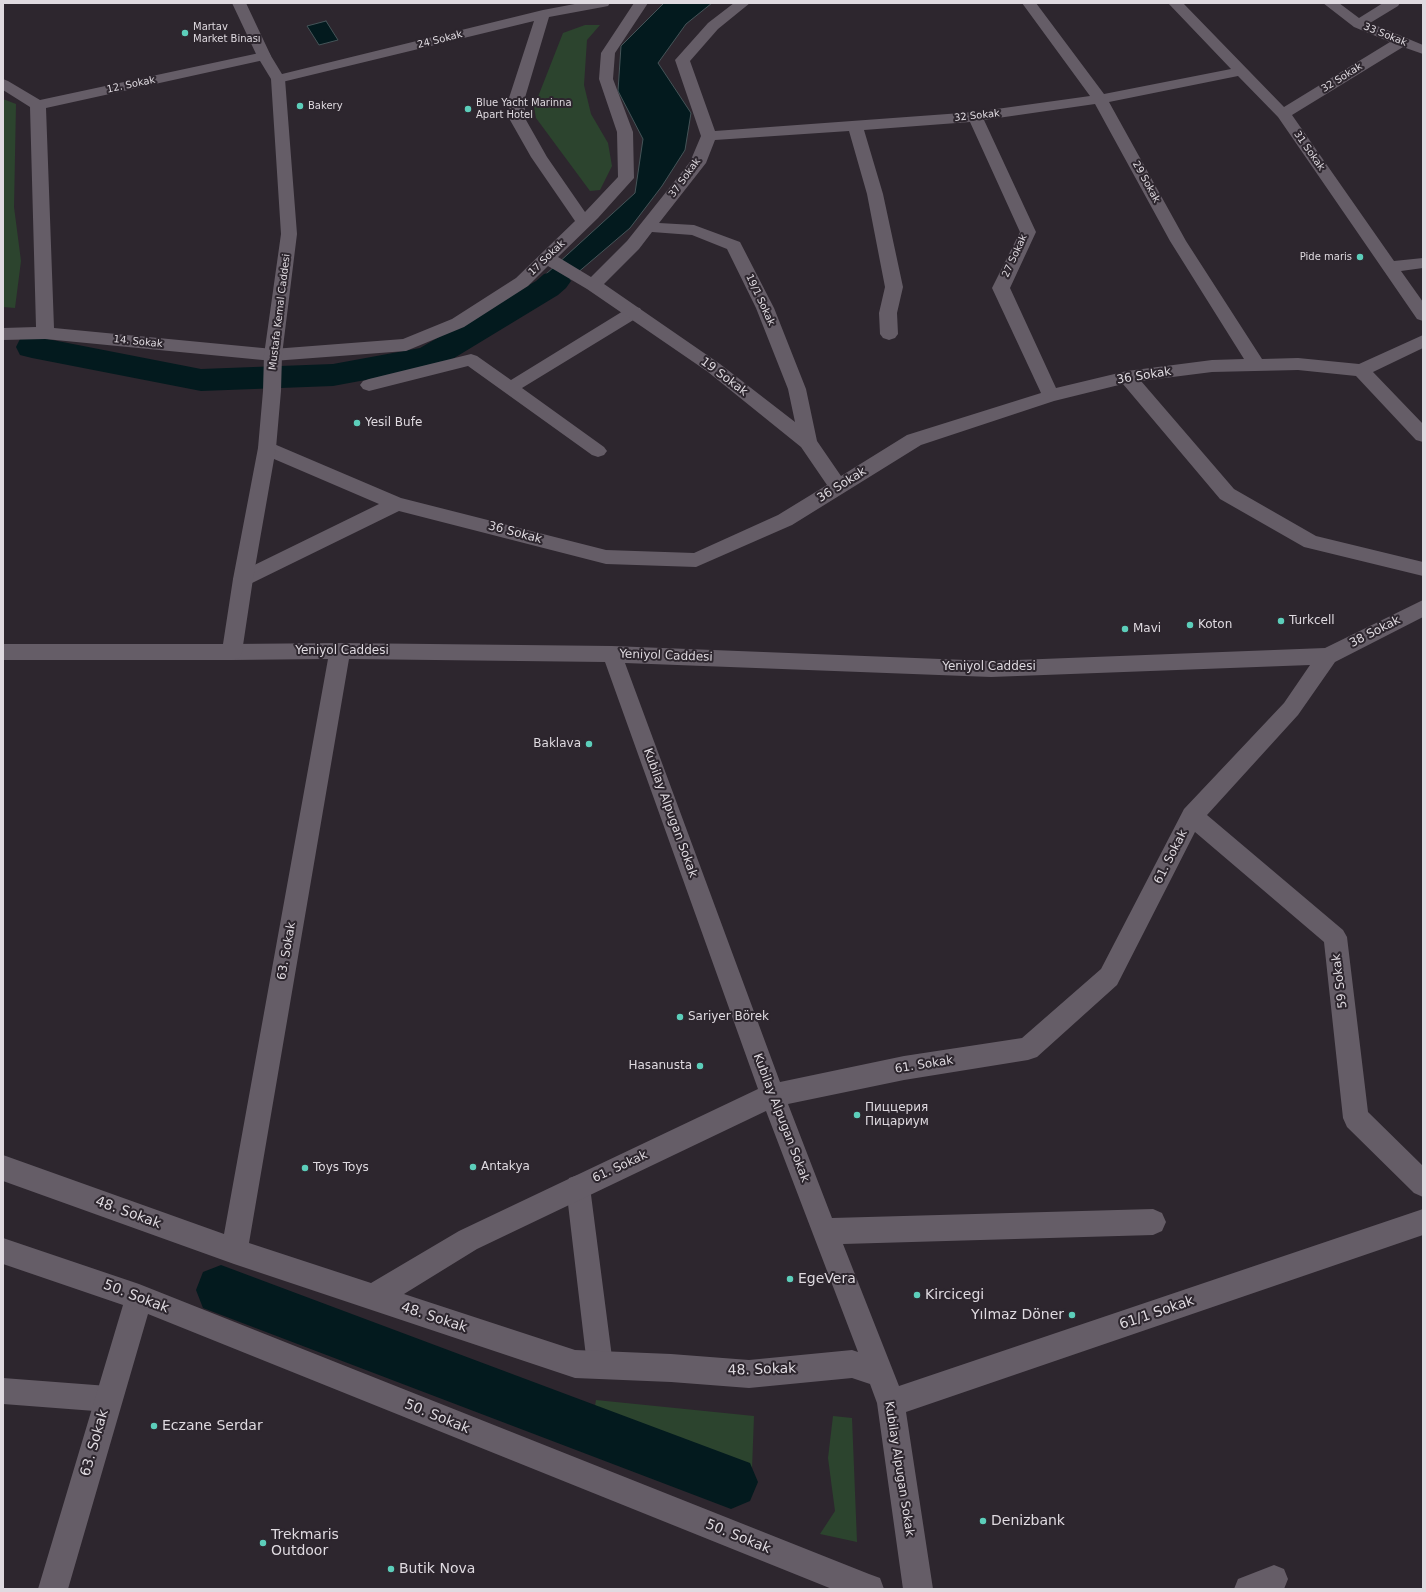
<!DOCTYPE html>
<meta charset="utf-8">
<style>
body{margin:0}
#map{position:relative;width:1426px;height:1592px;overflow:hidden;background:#2d262e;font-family:"DejaVu Sans",sans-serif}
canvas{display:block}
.frame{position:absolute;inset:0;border:4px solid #dfdae0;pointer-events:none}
</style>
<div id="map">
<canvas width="1426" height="1592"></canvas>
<div class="frame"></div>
</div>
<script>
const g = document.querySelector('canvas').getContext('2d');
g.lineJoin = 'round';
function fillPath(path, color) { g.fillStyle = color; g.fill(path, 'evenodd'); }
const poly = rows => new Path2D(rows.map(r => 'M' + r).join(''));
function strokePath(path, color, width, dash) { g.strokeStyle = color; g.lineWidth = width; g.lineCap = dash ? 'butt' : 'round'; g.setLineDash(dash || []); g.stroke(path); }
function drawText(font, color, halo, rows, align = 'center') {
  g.font = font + ' "DejaVu Sans",sans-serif'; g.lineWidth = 4; g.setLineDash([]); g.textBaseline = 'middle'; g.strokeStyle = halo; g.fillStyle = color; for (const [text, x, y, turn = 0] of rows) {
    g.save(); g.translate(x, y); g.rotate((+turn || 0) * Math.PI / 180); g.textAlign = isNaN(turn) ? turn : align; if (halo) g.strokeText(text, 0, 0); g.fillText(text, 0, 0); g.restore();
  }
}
fillPath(poly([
 [585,25,600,25,587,40,584,85,591,114,608,143,612,166,600,190,590,191,536,118,534,107,563,33],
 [3,99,16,104,14,207,21,261,15,308,3,307],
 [596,1400,754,1416,752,1469,593,1419],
 [833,1416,852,1418,857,1542,820,1534,835,1511,828,1458]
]), '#2c442e');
const water = poly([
 [664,3,712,3,686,24,658,63,691,113,685,150,662,186,630,228,569,280,555,281,545,275,635,193,643,139,618,91,621,46,664,3],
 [326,21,338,40,319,45,307,26,326,21]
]);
fillPath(water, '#031a1e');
strokePath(water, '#455458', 1);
fillPath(poly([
 [555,271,566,274,571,281,566,288,558,295,441,366,333,386,201,391,32,358,20,355,16,347,20,339,32,336,201,369,333,364,420,348,536,281,544,274,555,271],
 [221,1265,750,1463,758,1482,750,1501,731,1509,203,1308,196,1290,203,1272,221,1265]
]), '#031a1e');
fillPath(poly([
 [634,307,640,308,642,312,640,316,522,388,604,447,607,451,604,455,598,457,592,455,468,366,369,391,363,389,360,385,363,381,369,379,471,354,477,356,511,380,628,308,634,307],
 [578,1175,587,1178,590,1187,613,1365,609,1374,600,1378,591,1374,587,1365,566,1187,569,1178,578,1175],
 [3,1378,108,1386,117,1390,121,1399,117,1408,108,1412,3,1404,3,1378],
 [1274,1565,1284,1569,1288,1579,1284,1589,1234,1589,1238,1579,1274,1565]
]), '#655d67');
fillPath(poly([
 [580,3,610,3,608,6,603,7,549,17,524,101,526,120,547,157,585,212,618,177,617,132,599,79,601,53,634,3,648,3,615,53,613,79,633,132,634,178,598,218,558,257,591,277,627,241,690,162,701,136,675,60,708,23,734,3,750,3,718,29,690,61,715,131,975,112,1090,96,1022,3,1036,3,1104,94,1231,69,1168,3,1183,3,1284,107,1390,42,1354,27,1323,3,1339,3,1359,18,1383,3,1400,3,1398,6,1370,23,1423,45,1423,54,1403,47,1292,115,1394,261,1423,258,1423,268,1401,271,1423,302,1423,321,1417,319,1278,117,1238,76,1109,102,1186,241,1262,359,1298,358,1359,364,1423,335,1423,348,1373,372,1423,424,1423,442,1416,440,1356,376,1298,370,1212,372,1141,381,1234,489,1316,536,1423,562,1423,576,1304,547,1220,499,1123,384,1054,401,921,445,792,525,696,567,606,564,399,511,250,584,243,587,236,584,233,579,236,574,379,504,260,453,258,448,260,443,267,441,401,498,606,550,694,553,778,515,827,485,801,447,708,372,587,289,548,266,528,286,464,327,406,351,273,361,45,339,3,340,3,328,36,327,30,107,3,90,3,79,8,81,40,100,264,52,269,53,271,56,269,59,264,60,46,108,54,328,273,349,403,339,452,319,516,278,575,221,531,157,510,120,508,101,534,21,278,83,273,82,271,79,273,76,278,75,543,10,580,3],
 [1095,104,1170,241,1244,359,1212,360,1127,371,1056,388,1010,288,1036,232,984,120,1095,104],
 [970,122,1020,232,992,288,1041,393,907,435,841,476,817,441,806,389,774,308,740,242,694,225,659,223,706,163,715,140,849,131,867,194,885,287,879,313,880,334,883,338,889,340,895,338,898,334,897,313,903,287,883,194,864,130,970,122],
 [652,232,692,235,727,249,756,308,788,389,795,422,720,364,604,284,639,249,652,232],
 [1423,600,1423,617,1335,662,1298,715,1207,815,1343,930,1347,937,1368,1112,1423,1166,1423,1197,1414,1193,1347,1127,1343,1118,1324,942,1195,832,1117,985,1037,1057,1028,1060,904,1080,788,1104,832,1218,1153,1209,1162,1213,1166,1222,1162,1231,1153,1235,843,1244,899,1386,1423,1209,1423,1235,906,1412,933,1589,903,1589,877,1403,870,1384,852,1378,749,1388,671,1382,575,1378,234,1264,3,1181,3,1155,224,1234,328,659,232,660,225,658,222,652,225,646,232,644,340,643,612,646,991,661,1325,648,1423,600],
 [349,659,605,662,758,1089,459,1231,371,1283,249,1243,349,659],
 [625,663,991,677,1310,665,1284,703,1184,809,1101,969,1022,1038,904,1056,780,1082,625,663],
 [766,1111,858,1352,852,1350,749,1360,671,1354,575,1350,404,1294,477,1249,766,1111],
 [3,1238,139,1284,869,1574,880,1578,884,1589,832,1589,148,1314,68,1589,38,1589,123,1305,3,1264,3,1238]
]), '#655d67');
fillPath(poly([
 [232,3,246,3,271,56,285,79,297,234,282,355,281,391,276,448,253,579,242,652,239,658,232,660,3,660,3,644,223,644,233,579,258,448,263,391,264,355,281,234,271,79,257,56,232,3]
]), '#655d67');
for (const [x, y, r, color] of [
 [185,33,4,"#5cceba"],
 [300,106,4,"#5cceba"],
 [468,109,4,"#5cceba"],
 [1360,257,4,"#5cceba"],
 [357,423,4,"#5cceba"],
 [1281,621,4,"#5cceba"],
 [1190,625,4,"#5cceba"],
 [1125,629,4,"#5cceba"],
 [589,744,4,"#5cceba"],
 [680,1017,4,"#5cceba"],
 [700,1066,4,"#5cceba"],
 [857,1115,4,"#5cceba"],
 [473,1167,4,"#5cceba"],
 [305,1168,4,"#5cceba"],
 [790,1279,4,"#5cceba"],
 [917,1295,4,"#5cceba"],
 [1072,1315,4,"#5cceba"],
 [154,1426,4,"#5cceba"],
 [983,1521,4,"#5cceba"],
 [263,1543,4,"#5cceba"],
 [391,1569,4,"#5cceba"]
]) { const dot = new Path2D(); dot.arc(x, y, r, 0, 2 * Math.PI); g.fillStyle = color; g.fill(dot); strokePath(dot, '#2d262e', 1.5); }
drawText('10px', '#dfdae0', '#2d262e', [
 ["Martav",193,27],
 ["Market Binası",193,39],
 ["Blue Yacht Marinna",476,103],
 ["Apart Hotel",476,115],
 ["Bakery",308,106],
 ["Pide maris",1352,257,"right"]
], 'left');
drawText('10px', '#dfdae0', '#2d262e', [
 ["33 Sokak",1385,35,22],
 ["24 Sokak",440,40,-14],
 ["32 Sokak",1342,78,-32],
 ["12. Sokak",131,85,-12],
 ["32 Sokak",977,116,-6],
 ["31 Sokak",1309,151,55],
 ["37 Sokak",685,178,-54],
 ["29 Sokak",1146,182,61],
 ["27 Sokak",1015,256,-65],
 ["17 Sokak",547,258,-44],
 ["19/1 Sokak",760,300,65],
 ["Mustafa Kemal Caddesi",280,312,-83],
 ["14. Sokak",138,342,6]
]);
drawText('12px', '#dfdae0', '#2d262e', [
 ["36 Sokak",1144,376,-9],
 ["19 Sokak",724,377,37],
 ["36 Sokak",842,485,-32],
 ["36 Sokak",515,533,15],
 ["38 Sokak",1375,632,-27],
 ["Yeniyol Caddesi",342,651],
 ["Yeniyol Caddesi",666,656,2],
 ["Yeniyol Caddesi",989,667],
 ["Kubilay Alpugan Sokak",670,813,70],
 ["61. Sokak",1171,857,-63],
 ["63. Sokak",287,951,-80],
 ["59 Sokak",1340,981,-97],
 ["61. Sokak",924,1065,-9],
 ["Kubilay Alpugan Sokak",781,1118,69],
 ["61. Sokak",620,1167,-25],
 ["Kubilay Alpugan Sokak",899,1469,81]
]);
drawText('12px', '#dfdae0', '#2d262e', [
 ["Yesil Bufe",365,423],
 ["Turkcell",1289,621],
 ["Koton",1198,625],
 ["Mavi",1133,629],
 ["Baklava",581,744,"right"],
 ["Sariyer Börek",688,1017],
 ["Hasanusta",692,1066,"right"],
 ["Пиццерия",865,1108],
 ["Пицариум",865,1122],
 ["Antakya",481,1167],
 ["Toys Toys",313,1168]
], 'left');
drawText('14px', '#dfdae0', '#2d262e', [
 ["48. Sokak",128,1213,20],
 ["50. Sokak",136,1297,21],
 ["61/1 Sokak",1157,1313,-19],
 ["48. Sokak",434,1318,18],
 ["48. Sokak",762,1370,-2],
 ["50. Sokak",437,1417,22],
 ["63. Sokak",95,1443,-74],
 ["50. Sokak",738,1537,22]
]);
drawText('14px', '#dfdae0', '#2d262e', [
 ["EgeVera",798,1279],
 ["Kircicegi",925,1295],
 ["Yılmaz Döner",1064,1315,"right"],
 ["Eczane Serdar",162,1426],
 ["Denizbank",991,1521],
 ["Trekmaris",271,1535],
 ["Outdoor",271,1551],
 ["Butik Nova",399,1569]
], 'left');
</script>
